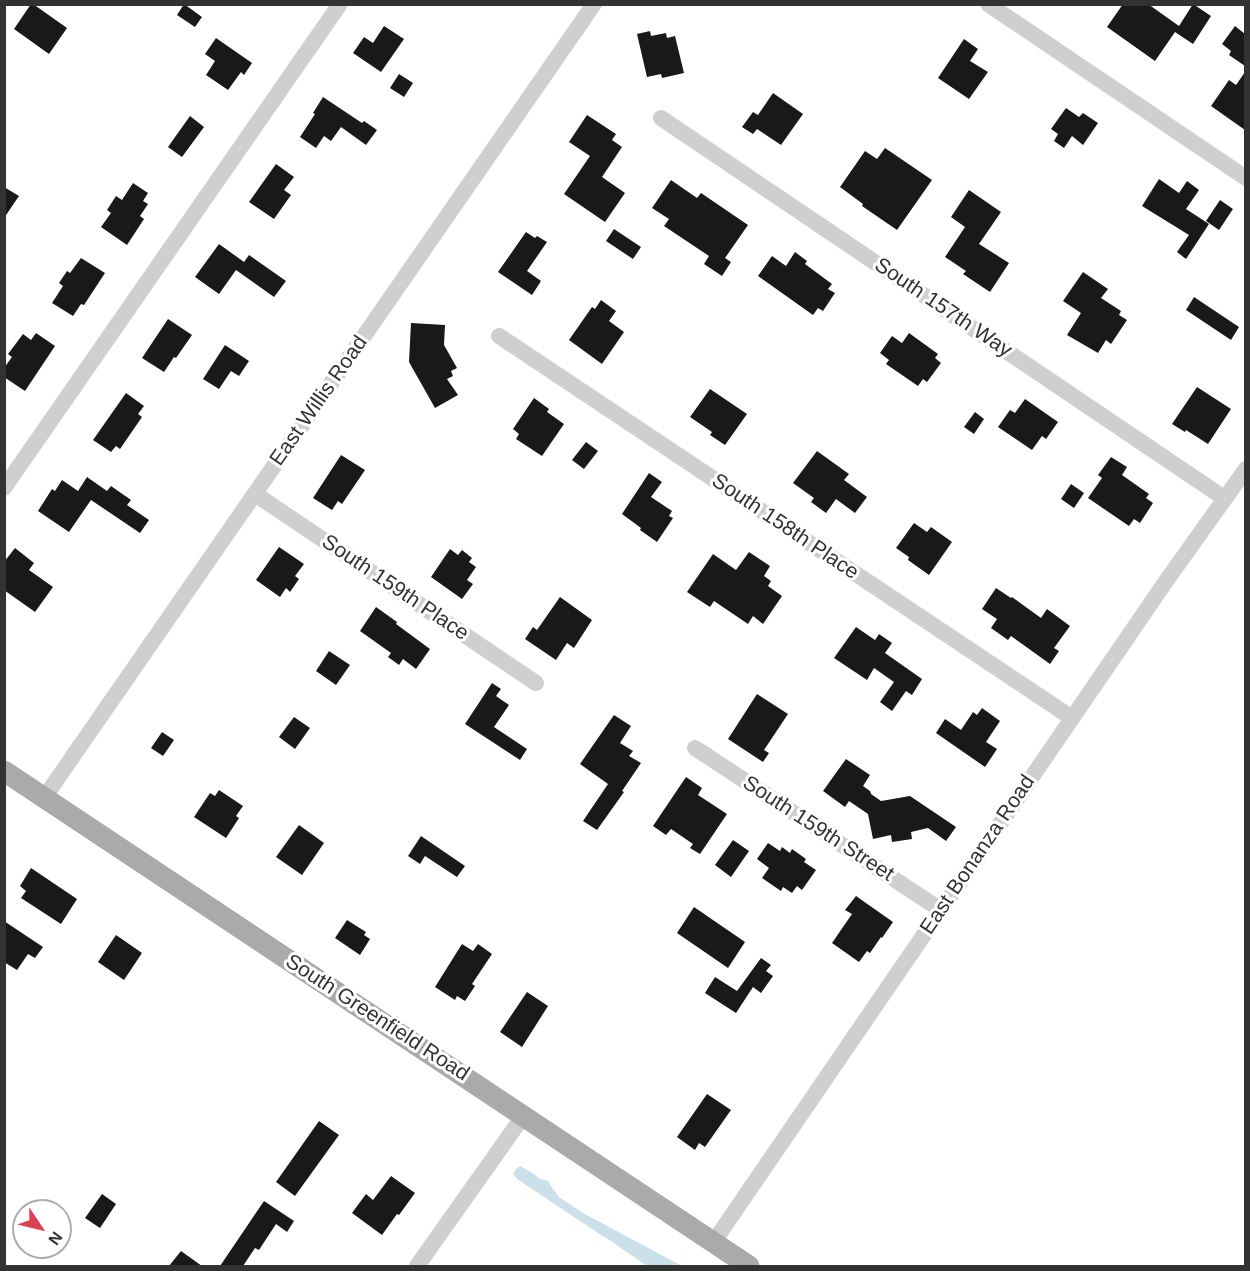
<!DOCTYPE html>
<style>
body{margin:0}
#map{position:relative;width:1250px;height:1271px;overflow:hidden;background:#fff;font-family:Helvetica,sans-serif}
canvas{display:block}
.frame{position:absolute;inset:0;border:6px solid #323232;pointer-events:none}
.north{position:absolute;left:12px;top:1199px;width:60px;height:60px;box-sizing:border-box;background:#fff;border:2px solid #adadad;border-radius:50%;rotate:125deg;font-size:16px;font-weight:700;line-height:24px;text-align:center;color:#323232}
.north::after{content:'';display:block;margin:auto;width:21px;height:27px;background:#dc4053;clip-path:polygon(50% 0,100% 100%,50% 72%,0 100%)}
</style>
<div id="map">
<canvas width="1250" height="1271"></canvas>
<div class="frame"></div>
<div class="north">N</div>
</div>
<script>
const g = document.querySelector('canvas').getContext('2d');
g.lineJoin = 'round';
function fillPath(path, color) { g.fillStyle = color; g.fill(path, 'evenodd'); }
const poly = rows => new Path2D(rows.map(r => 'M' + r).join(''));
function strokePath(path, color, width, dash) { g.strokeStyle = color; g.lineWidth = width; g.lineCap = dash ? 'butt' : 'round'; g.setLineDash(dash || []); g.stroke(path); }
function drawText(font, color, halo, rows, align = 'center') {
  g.font = font + ' Helvetica,sans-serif'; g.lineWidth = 6; g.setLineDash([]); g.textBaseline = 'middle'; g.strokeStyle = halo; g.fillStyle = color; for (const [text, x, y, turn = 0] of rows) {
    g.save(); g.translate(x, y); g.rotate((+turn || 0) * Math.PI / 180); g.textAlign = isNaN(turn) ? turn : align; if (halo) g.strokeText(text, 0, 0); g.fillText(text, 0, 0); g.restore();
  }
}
fillPath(poly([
 [520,1166,534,1174,540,1179,549,1181,550,1185,559,1197,583,1213,682,1266,647,1266,608,1239,601,1235,517,1179,513,1174,516,1169]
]), '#cce0e9');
fillPath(poly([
 [31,4,33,4,67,28,49,54,14,29],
 [184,4,202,17,195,27,177,15],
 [1123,4,1148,4,1179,26,1193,4,1211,16,1193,44,1175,32,1155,61,1107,27],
 [384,26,404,39,381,72,353,53,364,37,373,43],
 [1235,26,1245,34,1245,66,1229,55,1231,51,1222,44],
 [650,31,651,36,666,33,667,38,675,36,684,73,662,78,661,74,647,77,637,34],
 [216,38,252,63,244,75,241,72,228,90,206,75,215,61,205,54],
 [964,39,978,49,970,61,988,72,969,99,938,78],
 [1245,72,1245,130,1211,106,1229,80,1236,85],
 [399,74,413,83,404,97,390,88],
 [773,93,803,114,781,145,757,129,753,134,742,127,753,112,758,115],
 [323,97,362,123,364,121,377,130,366,145,341,127,331,141,324,136,316,148,300,137,315,114,313,113],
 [1066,108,1079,117,1083,113,1098,123,1083,145,1072,136,1064,148,1054,141,1058,134,1051,129],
 [587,115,616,134,612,140,622,147,602,177,625,193,605,222,564,194,590,156,569,142],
 [190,116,204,127,182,157,168,147],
 [885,148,932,180,897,230,862,206,863,204,840,187,865,151,877,159],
 [276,164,294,177,284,190,291,195,274,219,249,202],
 [1159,179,1179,193,1187,181,1199,190,1186,209,1209,224,1186,259,1177,252,1189,235,1142,206],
 [671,180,697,198,701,193,748,225,725,258,731,262,722,276,704,264,709,256,664,226,669,219,652,208],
 [133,183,148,193,143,201,148,204,140,216,144,219,127,245,101,227,111,213,107,210,116,196,122,200],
 [4,187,19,196,4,218],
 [969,190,1001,212,979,244,1009,263,990,292,963,274,966,271,945,257,965,227,951,217],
 [1220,200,1233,209,1219,230,1206,221],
 [614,229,641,247,633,259,606,241],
 [526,232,535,238,537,236,547,242,527,271,541,281,532,295,498,272],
 [219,244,244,262,249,255,286,281,274,297,236,270,219,294,195,277],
 [795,252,807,261,805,264,832,284,828,289,835,293,823,311,818,308,813,315,758,276,772,256,786,266],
 [81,258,105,273,84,305,81,304,73,316,52,303,63,286,59,283,67,271,70,273],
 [1083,272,1108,289,1101,298,1121,311,1119,315,1127,320,1111,344,1106,340,1098,353,1067,335,1081,313,1063,301],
 [1194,297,1239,327,1231,340,1186,310],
 [601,300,616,311,609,321,624,332,602,364,569,340,592,307,595,309],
 [168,319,192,335,176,358,174,357,164,372,142,358],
 [411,323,445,325,444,345,457,368,451,371,453,376,447,379,458,395,435,408,409,362],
 [36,333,55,346,25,391,4,377,4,368,12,357,8,354,23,334,31,340],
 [909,333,938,354,935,358,941,363,927,382,923,379,918,386,886,364,889,360,880,353,892,336,902,343],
 [225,345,249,361,239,376,231,371,219,389,203,379],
 [1197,387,1231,409,1208,444,1186,430,1185,432,1172,424],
 [710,389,747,414,725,445,710,435,712,432,690,417],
 [126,393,144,406,138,414,142,417,120,449,116,446,111,452,93,440],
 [534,398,549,409,547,412,564,424,542,456,516,439,519,434,513,429],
 [1025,399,1058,422,1046,439,1042,436,1032,450,998,427,1010,410,1015,413],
 [975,412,984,419,974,434,964,427],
 [586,442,598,451,584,469,572,460],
 [817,451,849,474,844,480,867,497,855,513,836,499,826,513,811,502,814,498,793,483],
 [341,455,365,470,342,504,338,501,332,510,313,498],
 [1111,457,1127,467,1122,475,1149,494,1146,498,1153,503,1140,523,1134,519,1129,526,1088,498,1102,478,1098,475],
 [649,473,662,482,651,497,672,511,669,516,673,518,657,542,640,530,641,528,622,514],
 [87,477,107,491,111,486,131,500,127,505,149,520,140,533,91,500,69,532,38,511,52,489,55,491,62,480,78,491],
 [1071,484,1084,493,1074,508,1061,499],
 [914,523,927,532,931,527,952,542,929,575,908,560,909,557,896,548],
 [279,547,304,564,295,576,299,579,290,592,286,588,280,597,256,580],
 [15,548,34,563,29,570,53,587,35,612,4,590,4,562],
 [450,549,458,555,462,550,472,558,469,562,476,567,467,580,473,584,462,599,431,577],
 [749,552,770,566,764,576,771,581,768,586,782,596,763,624,753,616,748,624,714,601,710,607,687,592,713,554,736,570],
 [996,588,1011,598,1012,597,1041,618,1047,609,1070,626,1054,648,1059,651,1050,664,1011,636,1008,640,991,628,997,619,982,609],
 [560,597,592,620,574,648,567,643,556,660,525,639,533,627,537,630],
 [376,607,397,622,396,624,430,649,416,669,403,659,399,665,388,657,391,653,360,631],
 [856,627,875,640,879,634,892,643,885,653,922,679,912,695,906,691,892,711,880,702,894,682,874,668,867,680,834,658],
 [329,651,350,665,336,685,316,671],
 [492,683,501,689,496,696,509,705,494,727,527,749,520,760,465,724],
 [757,694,788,714,764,750,769,753,763,762,728,739],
 [982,708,1000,721,986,742,997,749,985,767,936,733,945,719,961,730,973,712,977,715],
 [614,715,631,726,620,743,633,751,629,756,641,763,622,791,624,792,597,830,583,821,608,784,580,764],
 [294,717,310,728,295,749,279,737],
 [162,732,174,740,163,756,151,748],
 [846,759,870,775,863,786,870,791,871,794,881,801,910,796,956,827,946,841,928,828,911,832,912,839,892,842,891,835,873,839,868,814,849,801,845,807,823,791],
 [686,777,702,788,698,795,727,814,700,854,690,848,693,844,671,829,666,835,653,826],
 [219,790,243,806,236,816,239,818,226,838,194,817,210,793,215,796],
 [299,825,324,843,302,875,276,857],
 [421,836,465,866,457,877,425,856,420,864,408,856],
 [733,840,749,851,731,877,715,865],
 [768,843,780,851,782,847,790,853,792,849,806,859,804,862,816,870,802,890,797,886,792,893,783,887,781,891,762,878,769,868,757,859],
 [31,868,77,899,61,924,21,898,26,891,20,886],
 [856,896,893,922,882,938,881,937,870,953,867,951,859,962,832,943,852,914,845,910],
 [694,907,745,942,728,968,677,933],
 [347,920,366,932,364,935,370,939,360,955,335,938],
 [4,921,43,947,35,958,28,954,17,970,4,962],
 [116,935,142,953,124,980,98,962],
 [462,944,473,951,478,944,492,954,472,984,475,986,465,1001,457,996,455,1000,435,987],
 [761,958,771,965,766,971,773,976,761,993,753,987,736,1013,705,993,715,977,737,991],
 [527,992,548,1006,522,1047,500,1032],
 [707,1094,731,1110,705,1147,699,1143,695,1150,677,1137],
 [319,1121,339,1135,295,1196,276,1182],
 [391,1176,415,1193,399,1215,397,1214,382,1235,352,1213,366,1194,373,1200],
 [102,1194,116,1204,100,1228,85,1218],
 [264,1201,294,1221,287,1232,276,1224,259,1250,255,1248,243,1266,220,1266],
 [181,1251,202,1266,169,1266]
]), '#191919');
strokePath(poly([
 [988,4,1246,178],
 [661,118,1224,498],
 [499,336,1072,718],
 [4,488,340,4],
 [255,494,536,683],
 [695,748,941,910],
 [44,798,594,4],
 [713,1243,1164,584,1246,469],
 [417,1266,524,1115]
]), '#cfcfcf', 16);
strokePath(poly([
 [4,771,749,1266]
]), '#aaa', 21);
drawText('21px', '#323232', '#fff', [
 ["South 157th Way",943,308,34],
 ["East Willis Road",319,401,-55],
 ["South 158th Place",785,527,34],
 ["South 159th Place",395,588,34],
 ["South 159th Street",818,829,33],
 ["East Bonanza Road",978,855,-56],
 ["South Greenfield Road",377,1018,33]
]);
</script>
